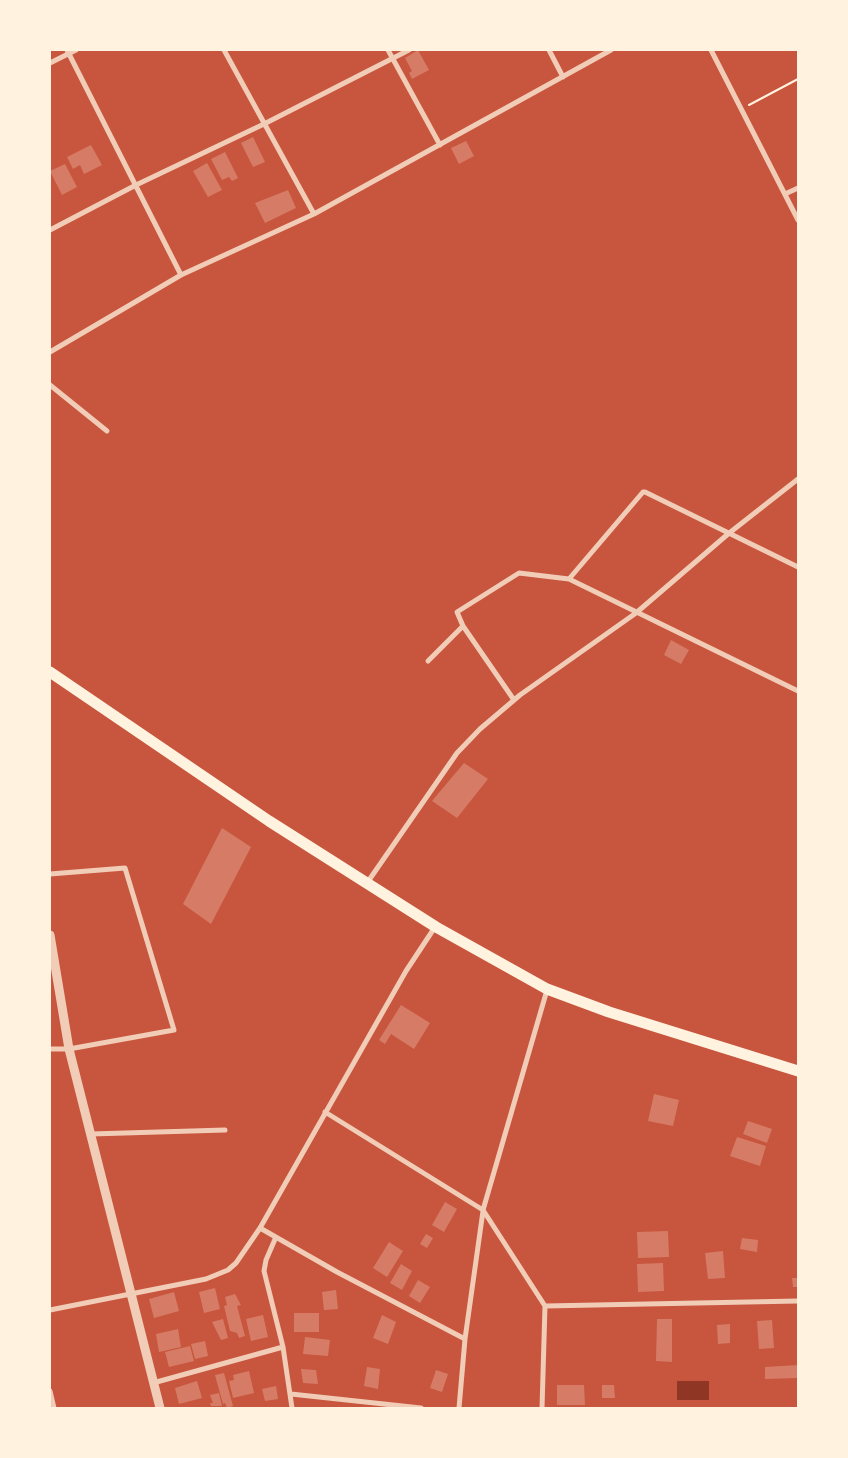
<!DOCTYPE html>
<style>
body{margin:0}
#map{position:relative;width:848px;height:1458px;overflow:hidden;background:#c8553d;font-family:Karla,sans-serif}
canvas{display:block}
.frame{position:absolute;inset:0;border:51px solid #fff3e0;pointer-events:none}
</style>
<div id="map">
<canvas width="848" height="1458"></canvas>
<div class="frame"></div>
</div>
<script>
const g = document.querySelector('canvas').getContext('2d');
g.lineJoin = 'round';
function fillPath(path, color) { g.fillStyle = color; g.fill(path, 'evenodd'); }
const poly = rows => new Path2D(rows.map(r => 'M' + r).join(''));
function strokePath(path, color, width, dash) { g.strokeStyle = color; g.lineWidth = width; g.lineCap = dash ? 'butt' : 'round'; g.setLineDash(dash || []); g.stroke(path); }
fillPath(poly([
 [677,1381,709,1381,709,1400,677,1400]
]), '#8f3625');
fillPath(poly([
 [418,50,429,70,412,79,409,73,412,71,405,58],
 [253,137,265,162,253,167,241,143],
 [466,141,474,156,459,164,451,148],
 [91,145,102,165,84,174,80,165,73,169,67,157],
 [225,152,238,178,232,181,229,177,222,180,211,159],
 [207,163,222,190,208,197,193,171],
 [65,164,77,187,62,195,50,171],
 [288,190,296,208,265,223,255,203],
 [671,640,689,650,681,664,664,655],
 [464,763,488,779,457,818,432,801],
 [222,828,251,847,211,924,183,904],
 [401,1005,430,1023,414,1049,391,1034,385,1044,379,1040],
 [654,1094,679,1100,673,1126,648,1121],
 [748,1121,772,1129,767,1143,743,1134],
 [737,1137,766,1146,760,1166,730,1156],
 [445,1202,457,1209,444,1232,432,1225],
 [668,1231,669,1257,638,1258,637,1232],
 [426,1234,433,1238,427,1248,420,1244],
 [742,1238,758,1240,757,1252,740,1249],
 [389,1242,403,1251,387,1277,373,1268],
 [723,1251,725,1278,708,1279,705,1253],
 [663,1263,664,1291,638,1292,637,1264],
 [401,1264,412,1271,402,1290,390,1283],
 [792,1278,798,1278,798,1287,793,1287],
 [418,1280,430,1287,420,1303,409,1296],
 [215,1288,220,1309,204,1313,199,1292],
 [336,1290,338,1309,324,1310,322,1292],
 [174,1292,179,1311,154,1318,149,1299],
 [235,1294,241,1305,237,1306,245,1336,239,1338,237,1333,230,1331,224,1306,227,1305,225,1297],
 [294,1313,319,1313,319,1332,294,1332],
 [263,1315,268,1337,251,1341,246,1319],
 [382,1315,396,1322,388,1344,373,1338],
 [223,1319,228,1338,221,1340,212,1322],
 [657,1319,672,1319,672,1362,656,1361],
 [772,1320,774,1348,759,1349,757,1321],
 [730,1324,730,1343,718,1344,717,1325],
 [178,1329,181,1347,159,1352,156,1334],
 [305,1337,330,1340,328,1356,303,1354],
 [205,1341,208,1356,195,1359,191,1344],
 [190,1346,194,1361,169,1367,165,1352],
 [798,1365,798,1378,765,1379,765,1367],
 [367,1367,380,1369,378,1389,364,1386],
 [301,1369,316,1370,318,1384,303,1383],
 [436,1370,448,1374,442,1392,430,1388],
 [249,1371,254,1393,233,1398,229,1381,234,1380,233,1375],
 [224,1373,233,1406,227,1408,225,1403,223,1404,215,1375],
 [197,1381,202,1398,179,1404,175,1388],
 [557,1385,584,1385,585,1405,557,1405],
 [602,1385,614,1385,615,1398,602,1398],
 [276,1386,278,1399,265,1401,262,1389],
 [219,1393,222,1406,211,1406,210,1403,213,1403,210,1395]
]), '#d67c66');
strokePath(poly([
 [749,105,798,79]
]), '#fff3e0', 2);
strokePath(poly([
 [67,50,181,275],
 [224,50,314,214],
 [388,50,440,145],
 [549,50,563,77],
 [711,50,798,220],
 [50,63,76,50],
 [785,194,798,188],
 [50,230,136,185,264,124,409,50],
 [50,352,181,275,314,214,611,50],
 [50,385,107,431],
 [798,567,645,492,643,492,569,579,798,691],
 [463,626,514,700],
 [428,661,463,626,457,612,519,573,569,579],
 [50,874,125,868,174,1030,69,1049,50,1049],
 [367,883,457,753,480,729,520,695,636,613,728,534,798,479],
 [325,1112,483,1210,547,990],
 [91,1134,225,1130],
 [483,1210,545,1306,542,1408],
 [260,1228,337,1272,465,1339],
 [276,1237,266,1260,264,1271,283,1347,292,1408],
 [545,1306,798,1301],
 [50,1310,206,1279,228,1270,236,1263,260,1228,406,971,435,927],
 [153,1383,283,1347],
 [50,1391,54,1408],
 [291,1394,421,1408],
 [459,1408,465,1339,483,1211]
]), '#f1ccb7', 5);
strokePath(poly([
 [50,935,69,1049,160,1408]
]), '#f1ccb7', 9);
strokePath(poly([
 [50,672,269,821,436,927,547,989,609,1012,798,1071]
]), '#fff3e0', 11);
</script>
